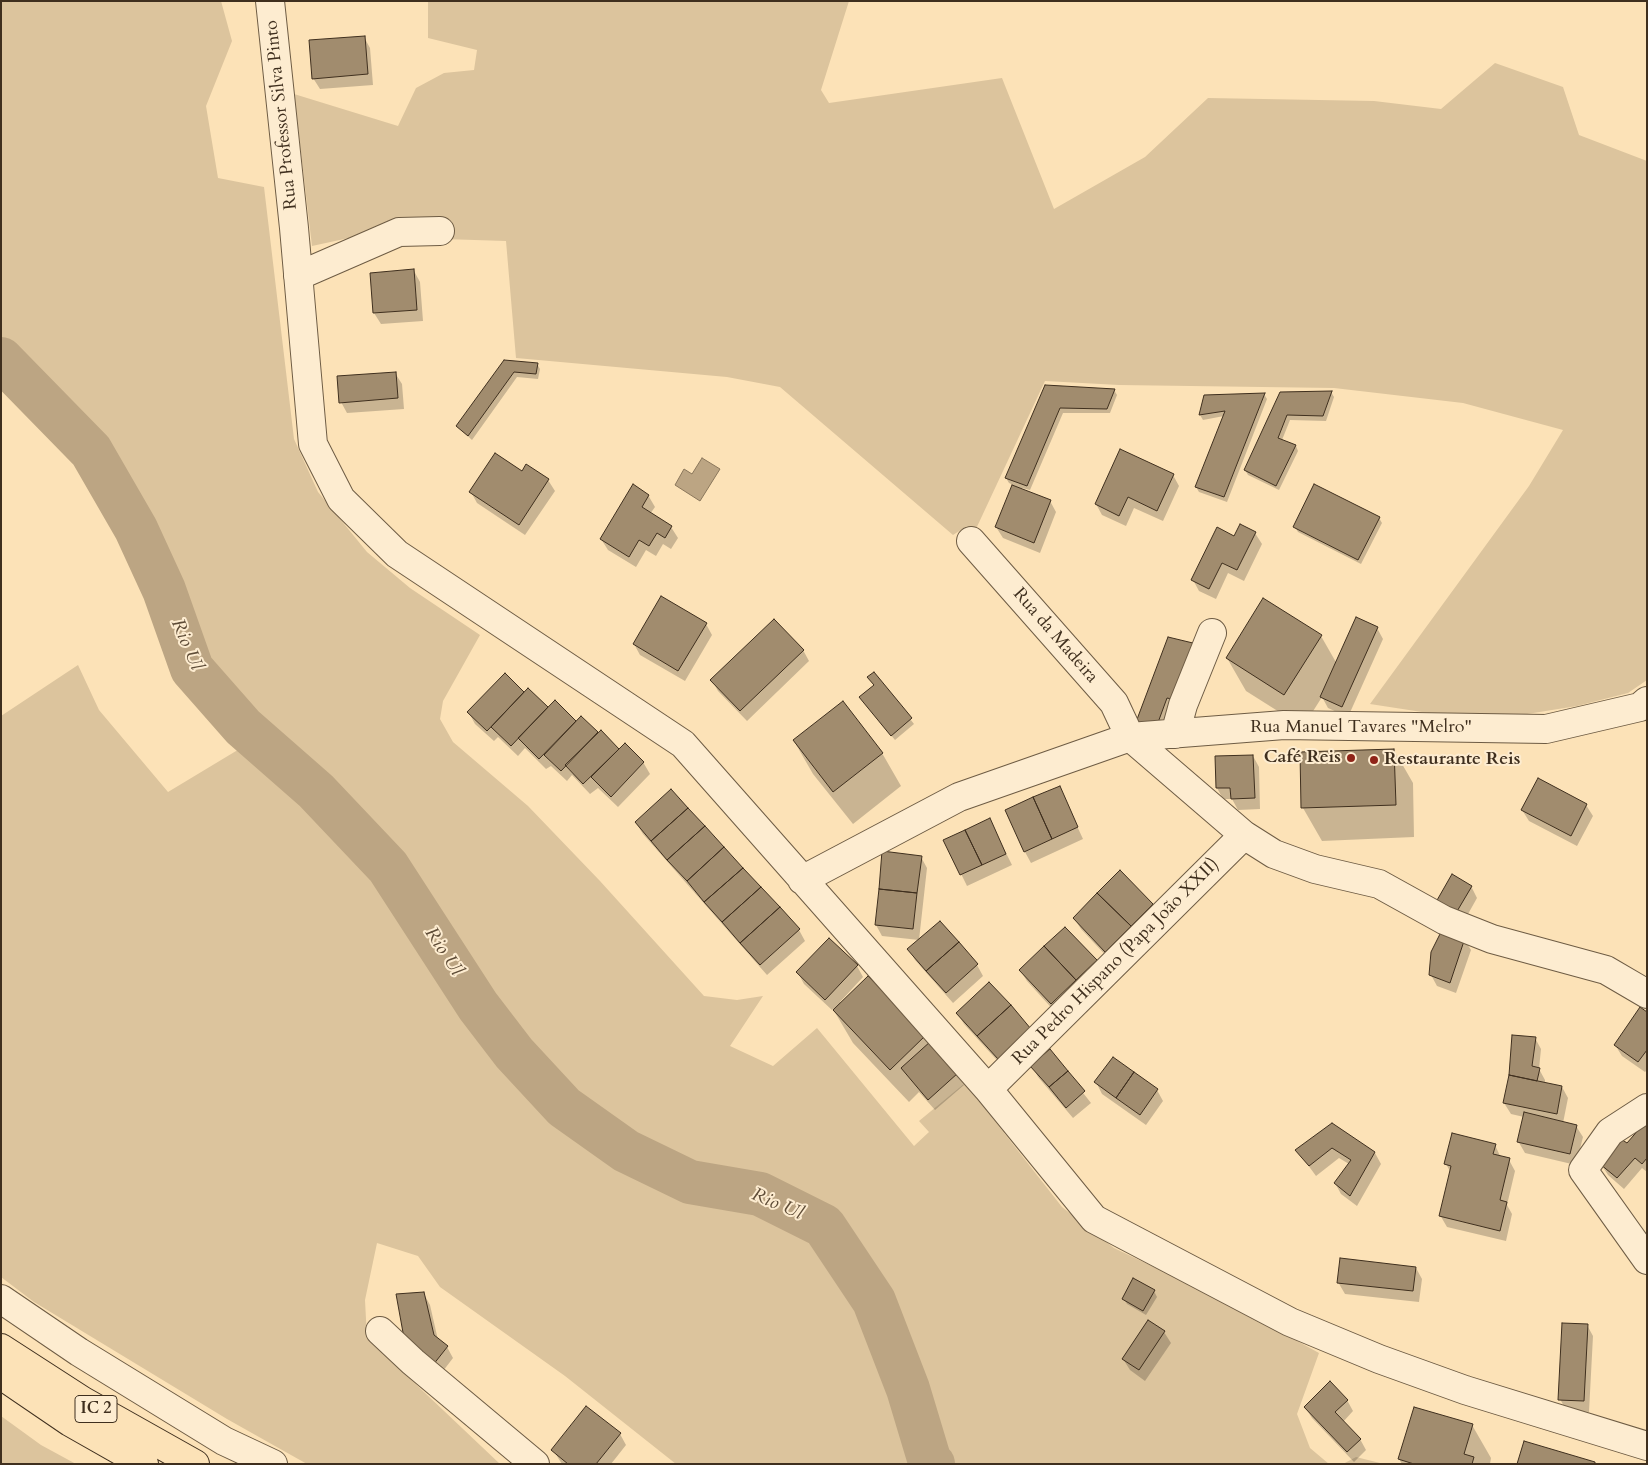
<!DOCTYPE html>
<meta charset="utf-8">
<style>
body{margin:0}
#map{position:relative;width:1648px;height:1465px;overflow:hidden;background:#fce2b7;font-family:Cardo,serif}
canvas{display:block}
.frame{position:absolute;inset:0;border:2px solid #3f2f1e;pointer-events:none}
</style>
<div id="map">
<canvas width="1648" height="1465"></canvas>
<div class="frame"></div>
</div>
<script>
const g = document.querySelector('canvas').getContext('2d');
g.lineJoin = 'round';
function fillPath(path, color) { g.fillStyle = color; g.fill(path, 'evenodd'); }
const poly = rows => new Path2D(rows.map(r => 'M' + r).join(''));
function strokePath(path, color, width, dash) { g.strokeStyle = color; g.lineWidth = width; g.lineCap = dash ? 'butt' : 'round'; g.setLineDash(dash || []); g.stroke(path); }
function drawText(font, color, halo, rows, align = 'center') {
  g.font = font + ' Cardo,serif'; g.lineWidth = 4; g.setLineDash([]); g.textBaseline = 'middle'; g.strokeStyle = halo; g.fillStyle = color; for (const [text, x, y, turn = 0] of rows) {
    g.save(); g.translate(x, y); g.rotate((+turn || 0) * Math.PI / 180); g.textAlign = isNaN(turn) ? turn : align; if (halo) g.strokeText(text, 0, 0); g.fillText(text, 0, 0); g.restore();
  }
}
fillPath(poly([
 [1,1,221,1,232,41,206,106,218,178,264,187,294,439,318,492,367,552,410,588,480,635,443,701,440,719,453,742,528,806,600,881,704,996,737,1000,763,996,730,1046,773,1066,817,1028,914,1146,929,1132,919,1121,965,1083,1062,1207,1114,1248,1225,1301,1319,1353,1297,1414,1310,1448,1329,1464,952,1464,943,1458,929,1436,912,1369,885,1305,851,1250,828,1221,784,1198,747,1183,687,1173,578,1109,523,1052,367,827,321,782,247,721,199,666,152,539,106,459,26,368,1,348],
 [428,1,849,1,821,90,829,103,1002,78,1054,209,1145,157,1208,98,1374,101,1441,109,1495,63,1563,87,1579,135,1647,161,1647,680,1628,693,1577,706,1527,714,1435,714,1370,704,1529,486,1563,430,1463,403,1334,388,1119,385,1045,381,975,531,967,526,953,535,780,387,727,377,516,358,506,241,443,239,372,233,312,246,294,94,398,126,416,88,444,73,474,70,477,50,428,38],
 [78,665,99,710,168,792,246,745,303,796,378,875,443,976,494,1044,549,1109,627,1165,681,1193,756,1205,824,1248,866,1318,917,1464,676,1464,565,1376,440,1287,418,1256,377,1243,365,1300,367,1338,500,1464,307,1464,227,1419,34,1302,1,1277,1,716],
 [1,1416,41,1445,76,1464,1,1464],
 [1356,1457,1384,1464,1343,1464]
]), '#dcc49d');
const water = poly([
 [702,458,720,469,700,501,675,485,684,469,692,474,702,458]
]);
fillPath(water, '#bca583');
strokePath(water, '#8a765b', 1);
fillPath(poly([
 [364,37,370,48,373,85,320,89,313,78],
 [414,271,420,282,423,321,381,324,374,313],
 [504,361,537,364,540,369,538,379,517,377,472,440,457,426],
 [395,373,402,384,404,409,347,413,341,402],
 [1046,386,1114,390,1117,395,1110,413,1063,413,1030,490,1022,488,1021,490,1050,501,1056,512,1040,553,1003,538,996,527,1013,485,1009,483,1006,478],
 [1331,392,1334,397,1326,421,1290,420,1282,440,1296,446,1298,451,1279,490,1248,475,1245,470,1280,393],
 [1264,394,1267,399,1227,502,1199,492,1196,487,1224,416,1203,420,1200,415,1205,396],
 [527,466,548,480,555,491,525,535,477,503,471,492,522,473],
 [1173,475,1179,486,1163,521,1134,508,1126,526,1102,515,1096,504],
 [648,495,655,507,650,514,671,527,678,538,671,549,663,544,656,556,646,550,636,567,608,550,601,539],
 [1379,518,1382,523,1361,564,1298,532,1295,527],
 [1255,533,1262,544,1244,581,1228,573,1216,599,1199,591,1193,580,1235,537],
 [706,624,712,635,685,681,640,655,634,644],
 [1377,628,1383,639,1348,717,1328,708,1322,697,1303,727,1246,691,1227,658,1321,636,1337,664],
 [1196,645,1162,739,1144,733],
 [803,650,809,661,747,721,718,691,712,680],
 [874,673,914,724,895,740,864,703,875,686,869,678],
 [505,675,524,694,528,689,548,709,555,702,576,723,581,718,598,734,601,731,619,750,643,762,650,774,618,807,598,788,590,794,572,775,567,781,551,766,546,769,525,748,518,756,498,737,494,741,475,724,469,713],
 [794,741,882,753,901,786,853,824,813,774],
 [1394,750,1413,783,1414,837,1322,841,1303,808],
 [1253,756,1259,767,1260,809,1238,810,1232,799,1223,799,1217,788],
 [1059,787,1083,839,1031,863,1025,852],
 [1586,805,1593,816,1577,846,1529,821,1522,810],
 [989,819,1012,865,967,886,945,841],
 [636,823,799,930,805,941,767,975,643,834],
 [921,857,927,868,919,940,882,936,876,925],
 [1471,886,1477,898,1463,923,1438,902],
 [1152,904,1159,916,1112,962,1081,929,1074,918],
 [1065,929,1096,961,1102,972,1058,1015,1027,981,1020,970],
 [1464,939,1471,950,1456,993,1437,986,1431,975],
 [909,949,977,965,983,976,953,1003,915,960],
 [857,966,863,977,840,1002,925,1036,957,1074,964,1085,935,1110,919,1092,909,1102,853,1043,833,1009,832,1010,804,984,798,973],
 [957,1013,1030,1029,1005,1069,964,1024],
 [1647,1014,1647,1070,1645,1072,1622,1056,1615,1045],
 [1535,1038,1541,1049,1539,1069,1545,1080,1545,1084,1562,1087,1568,1098,1563,1123,1576,1126,1583,1137,1576,1165,1525,1153,1518,1141,1524,1117,1511,1114,1504,1103],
 [1050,1051,1091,1103,1073,1118,1038,1077,1032,1066],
 [1096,1082,1157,1090,1163,1101,1146,1125,1102,1094],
 [1647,1122,1647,1172,1642,1168,1624,1189,1608,1175,1601,1164,1627,1145],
 [1332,1124,1375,1153,1381,1164,1357,1206,1341,1194,1335,1183,1349,1164,1339,1158,1316,1176,1297,1150],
 [1495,1145,1501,1158,1509,1160,1515,1171,1507,1205,1512,1214,1506,1241,1447,1227,1440,1215,1451,1173,1446,1164],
 [1416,1268,1422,1279,1419,1302,1345,1294,1338,1282],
 [1154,1291,1157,1297,1146,1315,1127,1304,1124,1299],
 [424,1294,430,1305,438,1340,447,1347,453,1358,440,1375,411,1350],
 [1587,1325,1593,1336,1589,1412,1566,1410,1560,1399],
 [1164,1332,1171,1343,1145,1381,1130,1370,1123,1359],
 [1347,1400,1353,1411,1343,1422,1360,1439,1366,1450,1354,1462,1312,1418,1305,1407],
 [1472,1425,1491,1458,1490,1464,1402,1464,1399,1459],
 [620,1434,626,1445,611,1464,562,1464,553,1450]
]), '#0003');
strokePath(poly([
 [1,359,91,451,136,529,164,590,192,669,243,727,316,791,388,867,478,1006,514,1053,564,1107,626,1151,690,1182,760,1194,824,1226,874,1301,908,1389,930,1462,933,1464]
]), '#bca583', 44);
const building = poly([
 [365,36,368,74,312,79,309,40,365,36],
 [414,269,417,310,373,313,370,273,414,269],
 [504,360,538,363,536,374,514,372,468,436,456,426,504,360],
 [396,372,398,398,339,403,337,376,396,372],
 [1045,385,1115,389,1107,409,1060,408,1027,486,1005,478,1045,385],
 [1332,391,1323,416,1287,415,1278,438,1296,445,1276,486,1244,470,1280,392,1332,391],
 [1265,393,1224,497,1195,487,1225,411,1199,415,1204,395,1265,393],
 [1120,449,1174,474,1157,511,1128,497,1119,516,1095,504,1120,449],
 [495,453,522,471,526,464,549,479,519,525,469,492,495,453],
 [633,484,649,495,642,507,672,526,665,538,657,533,649,546,639,540,629,557,600,539,633,484],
 [1314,484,1380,517,1358,560,1293,527,1314,484],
 [1012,485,1051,500,1034,543,995,527,1012,485],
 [1240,524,1256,532,1237,570,1222,563,1209,589,1191,580,1217,527,1234,536,1240,524],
 [661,596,707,623,678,671,633,644,661,596],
 [1263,598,1322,635,1284,695,1226,658,1263,598],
 [1356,617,1378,627,1342,707,1320,697,1356,617],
 [774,619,804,650,740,711,710,680,774,619],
 [1168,637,1197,644,1176,700,1167,698,1156,728,1136,722,1168,637],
 [874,672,912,718,891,736,859,697,874,685,867,677,874,672],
 [505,673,524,692,487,731,467,712,505,673],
 [528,688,548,707,511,746,491,727,528,688],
 [555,700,576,721,539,759,518,738,555,700],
 [843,701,883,753,833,792,793,740,843,701],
 [581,716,598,732,561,771,544,755,581,716],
 [601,730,619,749,583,784,565,765,601,730],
 [625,743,644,762,611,797,591,777,625,743],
 [1394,749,1396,805,1301,808,1300,752,1394,749],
 [1253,755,1255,798,1231,799,1230,788,1216,788,1215,756,1253,755],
 [1538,778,1587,804,1571,836,1521,810,1538,778],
 [1060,786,1078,827,1052,839,1033,797,1060,786],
 [671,789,688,808,651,841,635,822,671,789],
 [1033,797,1052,839,1024,852,1005,810,1033,797],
 [688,808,705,826,667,860,651,841,688,808],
 [990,818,1006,854,982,865,965,830,990,818],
 [705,826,724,847,687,881,667,860,705,826],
 [965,830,982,865,960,875,943,840,965,830],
 [724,847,743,868,704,902,687,881,724,847],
 [882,851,922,856,917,893,879,889,882,851],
 [743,868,761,887,722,922,704,902,743,868],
 [1120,870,1153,904,1131,926,1097,893,1120,870],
 [1452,874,1472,886,1456,913,1436,902,1452,874],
 [761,887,780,907,740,943,722,922,761,887],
 [879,889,917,893,913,929,875,925,879,889],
 [1097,893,1131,926,1105,952,1073,918,1097,893],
 [780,907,800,929,760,965,740,943,780,907],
 [940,921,959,942,926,971,907,949,940,921],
 [1065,927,1097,960,1076,980,1044,946,1065,927],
 [1443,928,1465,938,1450,983,1429,975,1431,952,1443,928],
 [829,938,858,965,825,1000,796,972,829,938],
 [959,942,978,964,946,993,926,971,959,942],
 [1044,946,1076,980,1051,1004,1019,970,1044,946],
 [868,976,926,1035,890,1070,833,1010,868,976],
 [989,982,1011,1005,977,1036,956,1013,989,982],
 [1011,1005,1031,1029,998,1059,977,1036,1011,1005],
 [1640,1007,1647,1012,1647,1050,1638,1062,1614,1045,1640,1007],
 [1512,1035,1536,1037,1532,1066,1540,1068,1537,1081,1509,1075,1512,1035],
 [931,1041,958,1073,928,1100,901,1068,931,1041],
 [1050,1049,1068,1071,1049,1087,1030,1066,1050,1049],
 [1113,1057,1134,1072,1116,1098,1094,1082,1113,1057],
 [1068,1071,1085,1091,1066,1108,1049,1087,1068,1071],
 [1134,1072,1158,1089,1140,1115,1116,1098,1134,1072],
 [1509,1075,1562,1086,1557,1114,1503,1103,1509,1075],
 [1524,1112,1577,1125,1570,1154,1517,1142,1524,1112],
 [1647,1120,1647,1158,1642,1164,1635,1158,1617,1178,1600,1164,1621,1139,1627,1143,1647,1120],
 [1332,1123,1375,1152,1350,1196,1334,1183,1351,1160,1332,1148,1309,1166,1295,1150,1332,1123],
 [1452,1133,1496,1144,1493,1154,1510,1158,1500,1200,1507,1202,1500,1231,1439,1216,1451,1166,1444,1164,1452,1133],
 [1340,1258,1416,1267,1413,1291,1337,1283,1340,1258],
 [1133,1278,1155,1290,1143,1311,1122,1299,1133,1278],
 [424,1292,434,1335,448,1346,433,1365,404,1338,396,1294,424,1292],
 [1148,1320,1165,1331,1139,1370,1122,1359,1148,1320],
 [1562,1323,1588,1324,1584,1401,1558,1400,1562,1323],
 [1330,1381,1348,1400,1335,1412,1361,1439,1347,1452,1304,1407,1330,1381],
 [586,1406,621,1433,596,1464,568,1464,551,1450,586,1406],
 [1414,1407,1473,1424,1464,1454,1474,1457,1472,1464,1414,1464,1398,1459,1414,1407],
 [1524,1441,1595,1462,1595,1464,1517,1464,1524,1441]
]);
fillPath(building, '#a18c6e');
strokePath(building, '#3f2f1e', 1);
const minor = poly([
 [270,1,294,228,313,444,341,499,397,554,683,744,988,1089,1094,1219,1290,1322,1379,1359,1465,1390,1647,1446],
 [298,276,399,232,440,231],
 [971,541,1114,703,1130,737,1244,835,1274,854,1315,869,1379,884,1444,920,1492,939,1606,970,1647,994],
 [1175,734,1183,705,1212,633],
 [802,880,959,797,1130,737,1284,725,1546,729,1640,707,1647,701],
 [988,1089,1244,835],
 [1647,1108,1610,1132,1583,1170,1647,1260],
 [1,1299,79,1352,224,1441,273,1464],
 [380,1331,413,1362,535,1464]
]);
const highway = poly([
 [1,1348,83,1401,195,1464],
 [1,1375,70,1422,144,1464]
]);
strokePath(minor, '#6e5c44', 30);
strokePath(highway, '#3f2f1e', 30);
strokePath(minor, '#fdecd0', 28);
strokePath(highway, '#fce2b7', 28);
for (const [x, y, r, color] of [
 [1351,758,5,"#8f2418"],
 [1374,760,5,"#8f2418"]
]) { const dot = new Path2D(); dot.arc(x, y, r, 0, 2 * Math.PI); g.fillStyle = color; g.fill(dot); strokePath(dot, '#fdecd0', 2); }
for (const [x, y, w] of [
 [96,1409,42]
]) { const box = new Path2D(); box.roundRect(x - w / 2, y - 13.5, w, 27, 4); g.fillStyle = '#fdecd0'; g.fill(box); strokePath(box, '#3f2f1e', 1); }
drawText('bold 16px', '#3f2f1e', null, [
 ["IC 2",96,1409]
]);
drawText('18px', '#3f2f1e', '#fdecd0', [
 ["Rua Professor Silva Pinto",282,115,-96],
 ["Rua da Madeira",1055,636,49],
 ["Rua Manuel Tavares \"Melro\"",1361,728],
 ["Rua Pedro Hispano (Papa João XXII)",1116,962,-45]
]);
drawText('bold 18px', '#3f2f1e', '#fdecd0', [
 ["Café Reis",1341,758],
 ["Restaurante Reis",1384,760,"left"]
], 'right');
drawText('italic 19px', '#5e4c37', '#fdecd0', [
 ["Rio Ul",186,645,67],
 ["Rio Ul",443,952,57],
 ["Rio Ul",777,1205,23]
]);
</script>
